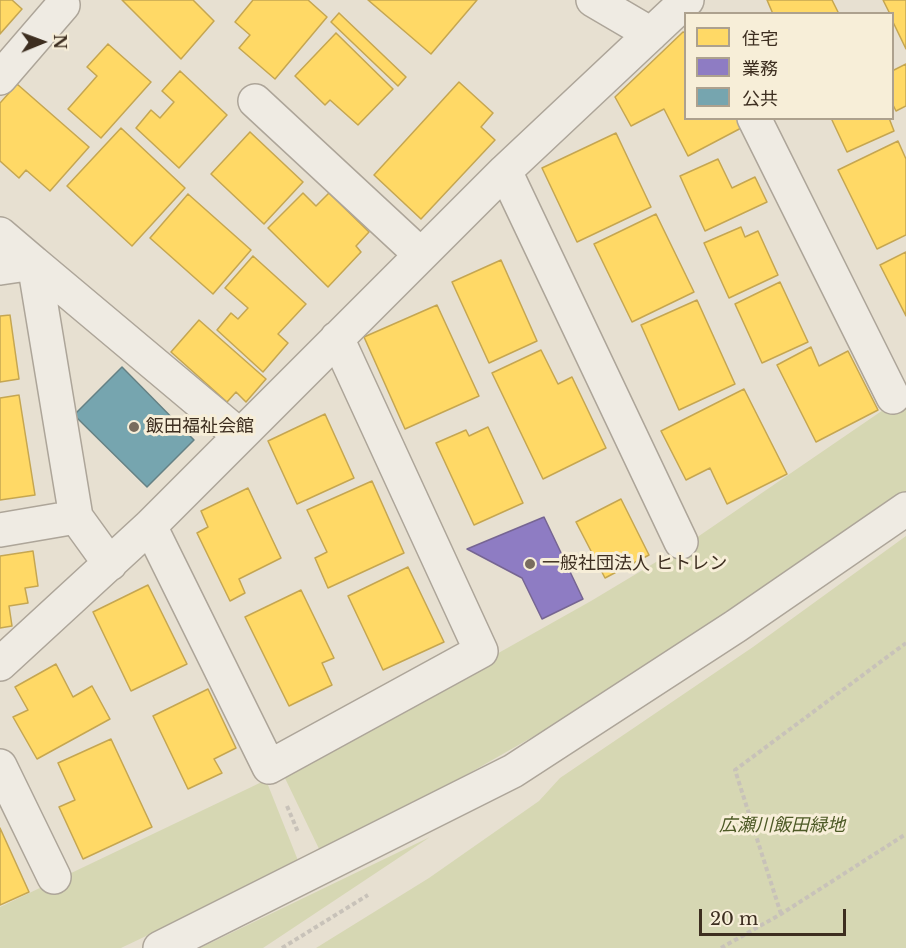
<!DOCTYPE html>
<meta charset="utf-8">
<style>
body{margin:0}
#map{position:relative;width:906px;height:948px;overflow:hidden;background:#e7e0d1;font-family:"Libre Baskerville","Noto Sans JP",serif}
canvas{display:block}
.legend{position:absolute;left:684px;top:12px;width:210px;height:108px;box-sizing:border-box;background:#f7eed8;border:2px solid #ada18e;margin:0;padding:8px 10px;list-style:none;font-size:18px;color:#3d2e20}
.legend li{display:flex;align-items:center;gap:12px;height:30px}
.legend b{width:30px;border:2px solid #ada18e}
.north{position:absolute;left:12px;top:12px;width:60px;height:60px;-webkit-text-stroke:4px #f7eed8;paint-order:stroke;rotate:89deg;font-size:16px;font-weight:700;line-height:24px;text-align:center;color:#3d2e20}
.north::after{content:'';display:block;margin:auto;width:21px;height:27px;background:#3d2e20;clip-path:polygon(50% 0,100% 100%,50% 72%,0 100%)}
.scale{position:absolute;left:699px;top:909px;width:147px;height:27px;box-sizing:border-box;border:3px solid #3d2e20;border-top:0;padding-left:8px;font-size:18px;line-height:21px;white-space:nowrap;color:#3d2e20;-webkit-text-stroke:4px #f7eed8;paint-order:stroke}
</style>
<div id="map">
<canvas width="906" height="948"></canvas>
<ul class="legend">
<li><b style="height:16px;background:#ffd966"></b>住宅</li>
<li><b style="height:16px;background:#8e7cc3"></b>業務</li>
<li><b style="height:16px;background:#76a5af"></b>公共</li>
</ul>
<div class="north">N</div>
<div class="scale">20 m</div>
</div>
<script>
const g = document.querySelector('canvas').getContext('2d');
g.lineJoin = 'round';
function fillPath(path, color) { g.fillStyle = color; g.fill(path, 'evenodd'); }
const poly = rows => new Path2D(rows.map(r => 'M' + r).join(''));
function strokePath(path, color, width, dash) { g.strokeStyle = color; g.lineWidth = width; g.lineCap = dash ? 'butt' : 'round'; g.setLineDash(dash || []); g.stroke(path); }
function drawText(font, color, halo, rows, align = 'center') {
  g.font = font + ' "Libre Baskerville","Noto Sans JP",serif'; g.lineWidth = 6; g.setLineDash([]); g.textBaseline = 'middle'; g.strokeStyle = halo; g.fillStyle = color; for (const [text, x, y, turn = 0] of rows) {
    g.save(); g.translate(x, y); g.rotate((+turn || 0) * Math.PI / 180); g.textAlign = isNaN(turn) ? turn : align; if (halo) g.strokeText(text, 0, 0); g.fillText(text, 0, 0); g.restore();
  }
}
fillPath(poly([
 [906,390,906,492,759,594,606,695,389,819,321,853,283,774,591,601,696,538,886,408],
 [906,536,906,948,316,948,429,878,539,801,560,778,753,647],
 [266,780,299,863,121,948,0,948,0,907],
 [430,837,263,948,200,948]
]), '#d6d7b3');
const homes = poly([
 [0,0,12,0,22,9,0,34,0,0],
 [122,0,193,0,214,21,181,59,122,0],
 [253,0,308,0,327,17,275,79,239,48,250,35,235,22,253,0],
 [368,0,477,0,431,54,368,0],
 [767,0,832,0,839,14,773,14,767,0],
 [883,0,906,0,906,49,892,20,892,14,890,14,883,0],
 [339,13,406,77,398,86,331,22,339,13],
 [683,32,686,33,686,118,741,118,745,126,688,156,664,109,631,126,615,97,683,32],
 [336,33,393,89,358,125,330,100,325,105,295,76,336,33],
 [108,44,151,82,101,138,68,109,97,76,87,67,108,44],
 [906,64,906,106,896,111,892,103,892,71,906,64],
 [180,71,227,115,179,168,136,128,151,110,160,118,174,102,162,91,180,71],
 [459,82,493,113,481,127,495,140,421,219,374,175,459,82],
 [17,84,89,147,50,191,26,170,19,178,0,161,0,103,17,84],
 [831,118,889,118,894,131,847,152,831,118],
 [121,128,185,188,132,246,67,186,121,128],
 [250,132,303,182,264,224,211,174,250,132],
 [616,133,651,207,577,242,542,168,616,133],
 [898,141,906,159,906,235,877,249,838,170,898,141],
 [718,159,732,188,755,177,767,202,705,231,680,176,718,159],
 [303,193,316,206,329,193,369,232,356,246,361,252,328,287,268,228,303,193],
 [188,194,251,250,213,294,150,238,188,194],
 [656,214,694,292,632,322,594,244,656,214],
 [741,227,745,237,758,231,778,275,729,298,704,243,741,227],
 [906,252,906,316,880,265,906,252],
 [253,256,306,304,278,334,288,343,263,372,217,330,231,313,238,319,248,308,225,288,253,256],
 [501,260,537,341,489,363,452,282,501,260],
 [780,282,808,342,762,363,735,304,780,282],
 [697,300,735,384,679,410,641,325,697,300],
 [437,305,479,396,405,429,364,337,437,305],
 [10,315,19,379,0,382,0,316,10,315],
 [199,320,266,379,246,402,236,392,227,402,171,352,199,320],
 [811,347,819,366,848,351,878,410,816,442,777,365,811,347],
 [541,350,558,384,572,377,606,448,543,479,492,373,541,350],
 [744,389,787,474,727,504,710,468,686,480,661,431,744,389],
 [19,395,35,495,0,500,0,398,19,395],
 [325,414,354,478,297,504,268,441,325,414],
 [488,427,523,503,474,525,436,443,466,430,469,436,488,427],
 [372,481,404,553,328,588,315,558,327,552,307,510,372,481],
 [248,488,281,558,239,579,245,593,230,601,197,533,208,527,201,511,248,488],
 [621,499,649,555,605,578,576,522,621,499],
 [33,551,38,586,25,588,28,603,9,606,12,626,0,628,0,556,33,551],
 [408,567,444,642,383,670,348,596,408,567],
 [148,585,187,664,131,691,93,612,148,585],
 [301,590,334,658,322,663,332,685,289,706,245,617,301,590],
 [56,664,73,697,92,686,110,719,37,759,13,717,28,710,15,687,56,664],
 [208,689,236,748,214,759,222,773,188,789,153,716,208,689],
 [111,739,152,827,83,859,59,807,75,800,58,763,111,739],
 [0,828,29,892,0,905,0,828]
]);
fillPath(homes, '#ffd966');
strokePath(homes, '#c5a651', 1.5);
const offices = poly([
 [544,517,583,599,542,619,522,578,467,549,544,517]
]);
fillPath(offices, '#8e7cc3');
strokePath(offices, '#766592', 1.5);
const public = poly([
 [122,367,194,440,147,487,74,415,122,367]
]);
fillPath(public, '#76a5af');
strokePath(public, '#658184', 1.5);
const street = poly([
 [593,0,651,34],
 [0,78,63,5],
 [255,101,421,255],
 [754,118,893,397],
 [505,171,681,542],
 [0,234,34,263,76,517,110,564],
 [0,268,34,263,239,435],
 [150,526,269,767,481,651,337,338],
 [0,530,76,517],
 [0,664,150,526,505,171,687,0],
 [0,766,54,877],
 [160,948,513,771,736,626,906,509]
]);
strokePath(street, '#ada599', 36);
strokePath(poly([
 [287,806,298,832],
 [781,914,735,770,906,643],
 [282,948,368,895],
 [721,948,781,914,906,834]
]), '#c8c2b9', 4, [4.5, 3]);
strokePath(street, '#efebe3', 33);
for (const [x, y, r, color] of [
 [134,427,6,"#786c5e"],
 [530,564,6,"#786c5e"]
]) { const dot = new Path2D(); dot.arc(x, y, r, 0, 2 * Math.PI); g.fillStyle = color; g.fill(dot); strokePath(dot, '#f7eed8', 2); }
drawText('18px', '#3d2e20', '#f7eed8', [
 ["飯田福祉会館",146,427],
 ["一般社団法人 ヒトレン",542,564]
], 'left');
drawText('italic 18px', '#4d5a26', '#f7eed8', [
 ["広瀬川飯田緑地",782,826]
]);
</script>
